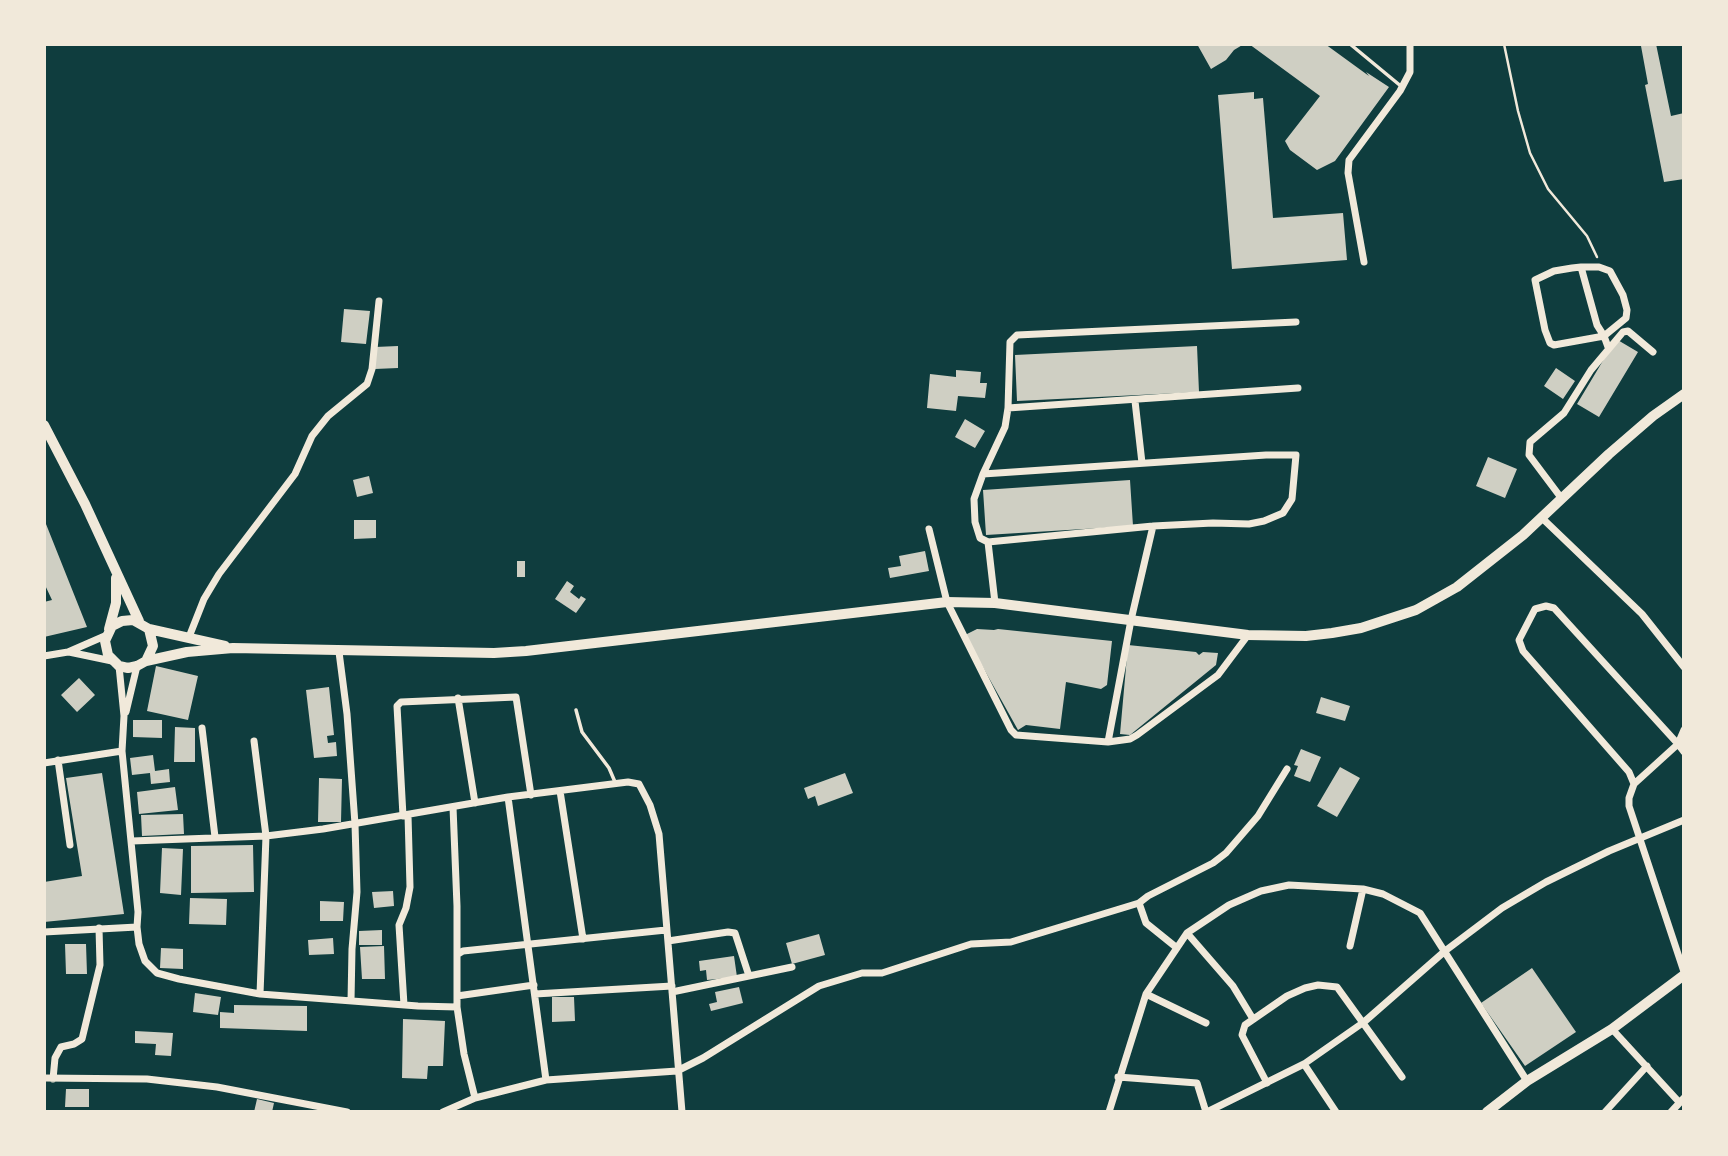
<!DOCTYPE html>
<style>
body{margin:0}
#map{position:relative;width:1728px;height:1156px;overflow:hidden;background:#0f3d3e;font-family:Poppins,sans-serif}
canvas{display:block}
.frame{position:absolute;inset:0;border:46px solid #f1e9da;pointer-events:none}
</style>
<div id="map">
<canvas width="1728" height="1156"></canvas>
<div class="frame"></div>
</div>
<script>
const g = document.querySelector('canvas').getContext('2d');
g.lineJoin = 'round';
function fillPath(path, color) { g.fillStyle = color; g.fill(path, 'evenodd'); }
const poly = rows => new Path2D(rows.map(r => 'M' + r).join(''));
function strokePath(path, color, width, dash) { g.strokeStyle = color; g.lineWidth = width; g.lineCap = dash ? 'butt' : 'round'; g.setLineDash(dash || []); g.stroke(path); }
fillPath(poly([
 [1197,44,1244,44,1234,50,1226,60,1211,69],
 [1249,44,1325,44,1369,76,1366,72,1389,87,1335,161,1317,170,1290,150,1285,141,1320,96],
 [1656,44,1671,116,1684,113,1684,179,1664,182,1645,85,1648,84,1641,46],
 [1254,92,1254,99,1263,98,1273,218,1343,213,1347,260,1232,269,1218,95],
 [344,309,370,311,366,344,341,342],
 [1616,339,1638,352,1599,417,1577,404],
 [398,346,398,368,375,369,375,347],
 [1197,346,1199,392,1017,401,1015,355],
 [1556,368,1575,381,1563,399,1544,386],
 [956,370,981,372,980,383,987,383,985,398,958,396,956,411,927,408,930,374,956,377],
 [965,419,985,431,975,448,955,437],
 [1488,457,1517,469,1505,498,1476,486],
 [369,476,373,493,357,497,353,480],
 [1130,480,1133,526,986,535,983,490],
 [44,519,87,627,44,637,44,602,52,600,44,583],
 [354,520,376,520,376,538,354,539],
 [925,551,929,571,890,578,888,568,901,566,899,556],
 [517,561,525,561,525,577,517,577],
 [567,581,574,586,570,592,579,599,581,596,586,599,576,613,555,599],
 [977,629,994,630,998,629,1112,641,1107,685,1101,689,1066,682,1060,729,1026,725,1018,730,965,635],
 [1128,645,1196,652,1199,655,1203,652,1218,653,1216,665,1130,735,1120,734],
 [156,666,198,676,188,720,147,711],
 [79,678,95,695,77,712,61,695],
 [329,687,334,735,327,736,328,743,336,742,337,756,314,758,306,690],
 [1321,697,1350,706,1345,721,1316,713],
 [133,720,162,720,162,738,133,737],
 [175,727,195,728,195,762,174,762],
 [1301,749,1321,757,1310,782,1294,776,1298,766,1294,765],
 [153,755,155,771,169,769,170,782,151,784,150,773,132,775,130,758],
 [1340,767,1360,778,1337,817,1317,806],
 [102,773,124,914,44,922,44,882,82,876,66,778],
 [845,773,853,793,818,806,815,796,808,799,804,788],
 [319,778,342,779,341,822,318,822],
 [175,787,178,810,139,814,137,792],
 [183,814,184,834,142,836,141,815],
 [253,845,254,892,191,893,191,846],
 [162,848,183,849,181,895,160,893],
 [393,891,394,906,374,908,372,892],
 [190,898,227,899,226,925,189,924],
 [320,901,344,902,343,921,320,921],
 [382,930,382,945,359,945,359,931],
 [819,934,825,955,792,964,786,943],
 [333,938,334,954,309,955,308,940],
 [65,944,86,944,87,974,66,974],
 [384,946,385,979,362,979,360,947],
 [161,948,183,949,183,969,160,968],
 [734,956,737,977,707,980,706,970,700,971,699,961],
 [1532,968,1576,1032,1525,1066,1481,1003],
 [739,987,743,1003,711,1011,709,1004,717,1002,715,992],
 [195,993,221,997,218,1015,193,1012],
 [552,997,574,997,575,1021,552,1022],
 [234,1005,307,1006,307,1031,220,1028,220,1012,234,1013],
 [403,1019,445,1021,443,1066,428,1066,427,1079,402,1078],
 [135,1031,173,1033,171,1056,155,1055,156,1044,135,1043],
 [66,1089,89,1089,89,1107,65,1107],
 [257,1099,274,1103,272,1112,254,1112]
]), '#cfcfc3');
strokePath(poly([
 [1504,44,1518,111,1530,153,1548,189,1587,236,1597,257]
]), '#f1e9da', 2.5);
strokePath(poly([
 [1350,44,1402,87],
 [576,710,582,732,609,768,615,782]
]), '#f1e9da', 3.5);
strokePath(poly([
 [1364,262,1348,173,1349,160,1400,91,1410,72,1410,44],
 [1581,267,1597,325,1604,336,1554,345,1550,343,1545,330,1535,280,1554,271,1572,268,1581,267,1599,267,1610,271,1623,295,1627,310,1626,318,1604,336,1608,347],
 [1135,401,1142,463],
 [1008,408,1298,388],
 [983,474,1005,427,1008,408,1010,342,1017,335,1296,322],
 [1562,499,1529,455,1530,442,1564,413,1591,370,1623,332,1628,331,1653,352],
 [1542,518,1642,614,1684,667],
 [929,529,947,602,1011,730,1016,735,1108,742,1131,620,1153,526],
 [988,542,1153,526,1213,523,1249,524,1264,521,1283,513,1292,499,1296,455,1266,455,983,474,974,499,975,522,980,538,988,542,995,603],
 [189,637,204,599,219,574,295,474,312,436,328,416,367,384,372,369,379,301],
 [69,652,112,661],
 [339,652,347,714,355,824,357,892,352,949,351,1001],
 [44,656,68,652,107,635],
 [119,666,124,716,122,751,138,912,137,927,139,944,145,961,157,973,179,979,260,994,418,1006,457,1007],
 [458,698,475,803],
 [126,712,137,666],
 [202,728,215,837],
 [1684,730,1678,744,1684,752],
 [254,741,266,836,260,994],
 [1108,742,1130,739,1137,735,1218,675,1248,635],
 [58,760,70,845],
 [44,763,122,751],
 [1634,784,1678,744,1554,608,1546,606,1535,609,1519,640,1523,651,1629,772,1634,784,1629,798,1629,806,1684,972],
 [560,791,583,939],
 [508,797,546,1080],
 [453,807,457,906,457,1007,464,1054,475,1098],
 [403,816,397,706,401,702,516,697,531,795],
 [132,841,266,836,323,829,508,797,628,782,639,784,650,805,659,834,682,1112],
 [44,932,137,927],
 [1187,933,1233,986,1253,1019],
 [668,941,728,932,735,933,749,976],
 [1350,946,1363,889],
 [1177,948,1146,923,1139,903,1148,896,1213,863,1226,853,1258,816,1287,769],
 [458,954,463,951,666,930],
 [672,992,792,967],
 [535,994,672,986],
 [1146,994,1206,1023],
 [457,996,534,985],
 [404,1005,399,925,406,908,410,887,408,815],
 [1612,1029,1679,1102],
 [1304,1064,1336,1112],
 [1118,1077,1197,1083,1206,1112],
 [44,1078,147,1079,217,1087,347,1112],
 [53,1079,55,1058,61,1047,74,1044,82,1039,100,965,99,928],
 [1267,1083,1242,1035,1245,1025,1287,996,1305,988,1318,985,1337,987,1402,1077],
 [443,1112,475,1098,546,1080,677,1071,703,1058,819,986,862,973,882,973,971,944,1011,942,1139,903],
 [1109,1112,1146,994,1187,933,1229,905,1261,891,1289,885,1363,889,1383,894,1420,913,1527,1081],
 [1207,1112,1304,1064,1364,1022,1445,951,1502,908,1546,882,1609,851,1684,820],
 [1605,1112,1647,1066],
 [1671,1112,1684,1098]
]), '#f1e9da', 7);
strokePath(poly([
 [44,425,85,504,139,621],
 [109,629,116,603,116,578],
 [149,629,225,646],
 [146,661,153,646,149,629,133,620,122,621,112,626,105,641,108,655,119,666,128,668,137,666,146,661,187,652,233,648,494,653,526,651,947,602,995,603,1248,635,1306,636,1332,633,1361,628,1416,610,1457,587,1523,535,1609,454,1653,416,1684,394],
 [1487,1112,1527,1081,1612,1029,1684,975]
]), '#f1e9da', 10);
</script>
